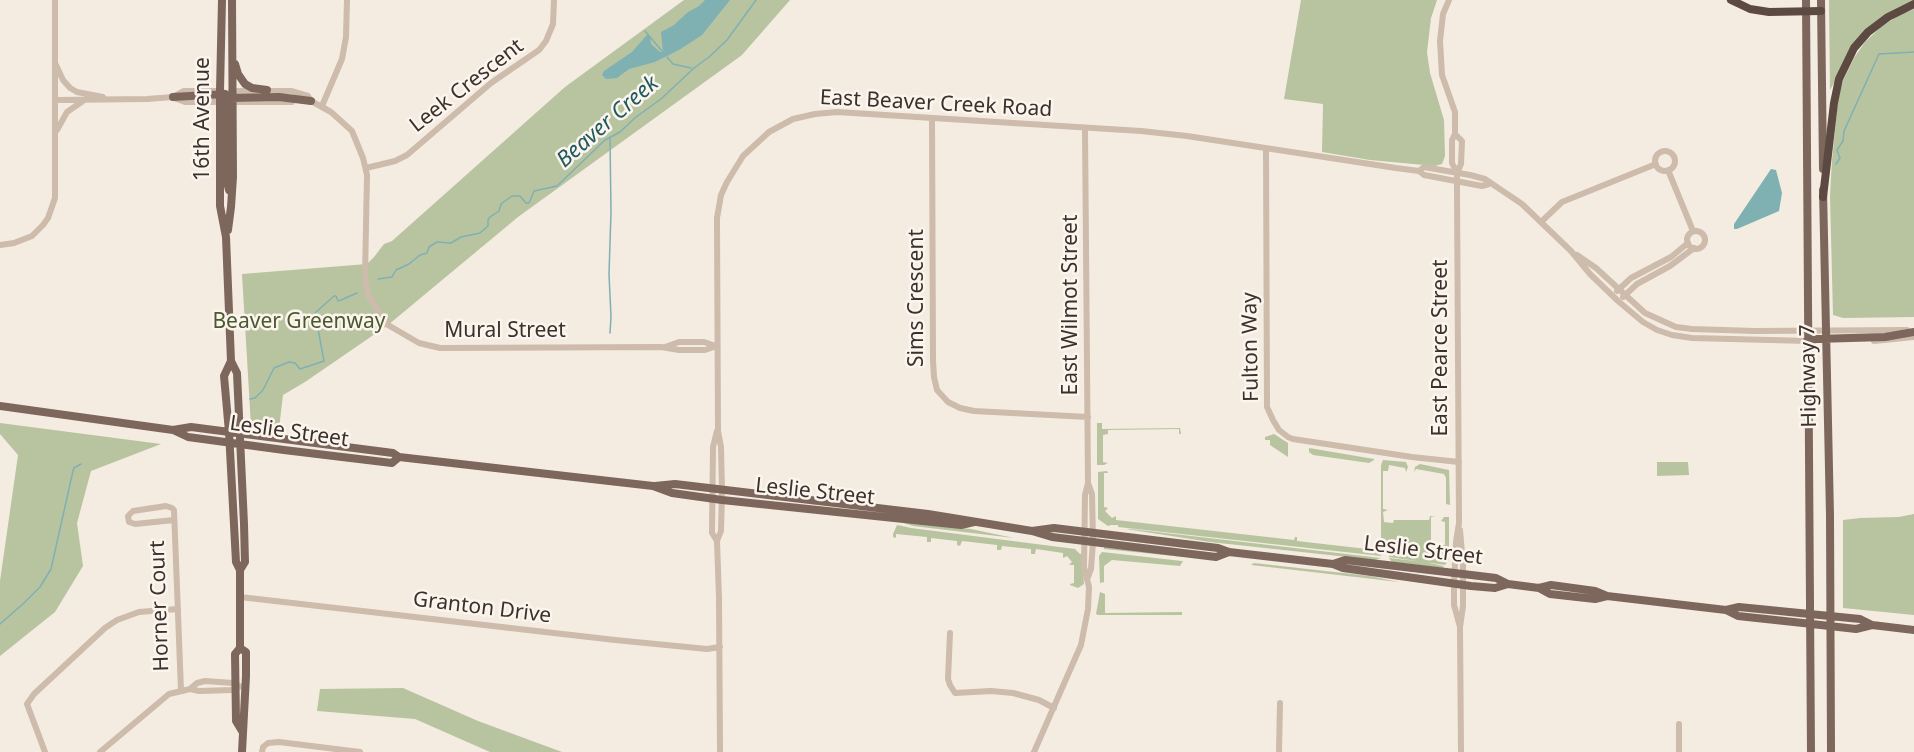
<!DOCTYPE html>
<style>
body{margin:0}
canvas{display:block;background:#f4ebe1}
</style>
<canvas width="1914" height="752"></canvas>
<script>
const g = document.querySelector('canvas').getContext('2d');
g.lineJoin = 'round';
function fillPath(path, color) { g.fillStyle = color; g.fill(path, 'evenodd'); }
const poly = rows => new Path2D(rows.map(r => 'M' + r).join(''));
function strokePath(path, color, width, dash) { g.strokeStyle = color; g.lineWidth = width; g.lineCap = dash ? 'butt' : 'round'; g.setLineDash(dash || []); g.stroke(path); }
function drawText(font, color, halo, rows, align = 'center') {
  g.font = font + ' "Noto Sans",sans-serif'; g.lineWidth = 5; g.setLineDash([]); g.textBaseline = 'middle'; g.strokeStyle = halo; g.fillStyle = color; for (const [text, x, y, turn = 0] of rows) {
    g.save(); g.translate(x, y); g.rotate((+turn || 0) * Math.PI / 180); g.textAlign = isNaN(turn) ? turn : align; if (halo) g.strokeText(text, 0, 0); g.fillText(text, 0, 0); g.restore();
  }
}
fillPath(poly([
 [684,0,790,0,742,55,518,217,388,325,305,382,283,395,279,429,251,426,242,274,367,264,374,257,384,244,392,241,565,87],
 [1301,0,1437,0,1431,18,1427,52,1430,73,1444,120,1445,156,1442,164,1435,166,1370,160,1322,152,1323,104,1284,99],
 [1829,0,1914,0,1861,36,1830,90],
 [1914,9,1914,317,1843,318,1833,315,1830,196,1832,160,1838,100,1843,81,1854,58,1865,42,1881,27,1899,15],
 [0,423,161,444,91,471,77,523,83,566,55,612,0,656,0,581,18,455,0,434],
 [1097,423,1102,423,1102,429,1180,428,1181,434,1179,434,1179,429,1108,430,1108,434,1103,435,1103,462,1108,463,1104,465,1097,465],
 [1274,434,1288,443,1288,457,1270,445,1270,440,1265,440,1265,437],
 [1309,448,1374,459,1374,460,1369,463,1313,455,1309,452],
 [1383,460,1406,462,1408,467,1406,472,1405,468,1389,465,1388,471,1383,471,1383,509,1388,510,1383,512,1384,522,1393,523,1394,520,1429,520,1430,516,1435,516,1431,517,1431,545,1445,545,1445,522,1441,521,1444,517,1449,517,1449,560,1445,565,1389,557,1388,549,1381,540,1381,465],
 [1657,462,1688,462,1689,475,1657,476],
 [1420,464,1449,470,1450,505,1446,504,1446,478,1444,474,1416,469,1414,472,1415,467],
 [1107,471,1108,473,1104,473,1104,507,1108,508,1105,511,1112,518,1116,516,1116,520,1294,540,1295,537,1297,537,1297,541,1376,550,1381,552,1381,556,1118,527,1118,525,1111,525,1108,526,1098,519,1098,472],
 [1914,514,1914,615,1843,608,1843,520,1860,518,1899,517],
 [901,522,971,529,1014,538,913,526],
 [897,525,911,528,1075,549,1080,554,1082,554,1084,584,1078,588,1070,585,1070,584,1074,583,1074,565,1069,565,1072,562,1067,556,1063,558,1063,553,1036,549,1035,554,1031,554,1031,549,1002,546,1001,550,997,550,997,545,962,541,960,546,957,545,957,541,931,538,931,542,927,542,927,537,896,534,896,538,893,537,893,534],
 [1126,529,1131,529,1381,558,1375,560,1210,542],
 [1104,547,1149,552,1184,557,1104,549],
 [1102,552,1182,561,1183,561,1180,566,1112,560,1104,566,1104,582,1100,583,1099,556],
 [1389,558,1425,562,1443,566,1444,568,1392,562],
 [1254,563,1370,576,1399,582,1251,565],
 [1100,592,1105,594,1105,613,1182,612,1182,615,1098,615,1096,614],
 [403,688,478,721,562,752,490,752,415,719,317,711,320,689]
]), '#b8c4a0');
fillPath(poly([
 [705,0,730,0,702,35,679,50,655,62,629,69,617,78,606,79,602,75,604,71,632,52,647,35,650,36,651,44,660,52,663,52,661,32,674,25,688,12,699,6],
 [1771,169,1776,170,1782,193,1779,211,1737,229,1734,229,1734,224]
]), '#7fb0b2');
strokePath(poly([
 [645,31,662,51],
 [667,57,673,64,691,68],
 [1836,164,1840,158,1837,150,1843,141,1844,131,1879,54,1914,52],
 [378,279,392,277,396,270,409,264,420,255,427,253,429,247,437,242,451,243,461,237,480,233,488,226,488,220,490,217,499,211,501,204,512,196,520,196,526,203,529,203,534,191,557,186,605,140,620,132,636,117,661,99,694,68,709,57,727,40,756,0],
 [610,333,611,317,609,274,611,212,610,138],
 [250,399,255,398,263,390,274,368,289,362,295,363,300,369,324,361,315,313,334,296,336,296,338,301,341,300,357,293],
 [0,624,24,603,40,587,51,569,73,471,74,468,81,464]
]), '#7fb0b2', 1.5);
strokePath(poly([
 [1449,0,1443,14,1440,41,1442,75,1455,112,1455,134,1452,140,1452,163,1457,173],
 [56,65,63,80,70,88,77,92,103,97],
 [231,91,291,91,308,96,311,101,331,112,352,131,363,158,367,175,365,277,368,295,388,325,419,343,440,348,661,347,679,350,705,350,717,346],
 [174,98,185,102,292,102],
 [55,100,147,99,173,97,184,91,220,91],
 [322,106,342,59,346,37,347,0],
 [932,119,933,361,934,377,937,390,948,402,960,408,974,411,1088,417],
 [57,130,67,112,83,101],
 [1455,134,1462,141,1461,164,1457,173,1457,190,1459,523,1456,542,1454,583,1454,605,1460,627],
 [1266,149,1267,407,1273,420,1279,430,1288,437,1293,439,1412,457,1459,462],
 '1655 161a10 10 0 1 1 20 0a10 10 0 1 1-20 0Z',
 [366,168,395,161,407,155,491,83,539,50,546,41,553,24,554,0],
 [1668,170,1693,231],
 [1419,171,1424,175,1482,186,1489,184],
 [1541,222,1562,202,1656,164],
 '1687 240a9 9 0 1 1 18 0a9 9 0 1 1-18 0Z',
 [0,245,14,243,32,236,43,225,48,218,55,198,55,0],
 [1577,255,1596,268,1645,313,1676,327,1692,329,1754,331,1907,330],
 [1617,291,1631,278,1671,257,1688,243],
 [1623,297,1637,284,1670,266,1694,248],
 [1874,341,1914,337],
 [665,347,679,342,704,342,716,346],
 [174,520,135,524,129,522,128,516,133,511,166,506,172,508,174,510,181,691],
 [1460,530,1463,565,1463,606,1460,627,1461,752],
 [717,541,712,533,713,447,717,431],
 [1088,577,1091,569,1093,542,1092,494,1088,483],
 [240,597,615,640,707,649,720,647],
 [950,633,948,679,950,685,955,693,991,691,1013,693,1039,700,1054,708],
 [190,689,197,683,205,681,233,683,236,686,246,687],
 [1679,724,1679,752],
 [45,752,27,704,34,694,105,628,117,620,139,612,178,609],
 [100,752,169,694,190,689,199,691,233,690,236,686],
 [262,752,263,747,268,743,279,742,360,752],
 [720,752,719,598,717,541,721,531,722,491,721,447,718,431,717,218,721,195,727,182,743,156,769,132,793,119,815,114,837,112,1141,131,1187,136,1396,168,1419,171,1424,167,1470,175,1485,179,1522,204,1571,251,1590,274,1618,301,1643,322,1657,330,1672,335,1692,338,1809,341],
 [1034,752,1081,645,1088,609,1089,587,1084,567,1085,495,1088,483,1085,128],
 [1279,752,1280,703]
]), '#cdbbac', 6);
strokePath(poly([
 [222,0,220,91,220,206,226,237,231,361,224,376,229,432,236,562,240,570],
 [1806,0,1811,752],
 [1821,0,1823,169],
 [235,64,238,74,245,84,252,88,267,90],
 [220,91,224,95,226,102,226,178,229,190],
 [173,97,225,94],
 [229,98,279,97,311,101],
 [1823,190,1830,515,1831,752],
 [228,230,231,207,233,177,232,0],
 [1807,341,1816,339,1885,337,1914,332],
 [231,361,237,373,244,524,245,562,240,570,240,648,235,654,236,721,242,731],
 [0,406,173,430,188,437,284,450,392,463,399,457],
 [173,430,191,427,245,434,393,453,399,457,653,486,672,493,722,500,961,525,974,522],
 [655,486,675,484,928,514,1032,531,1052,537,1216,557,1229,552],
 [1032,531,1054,528,1218,548,1229,552,1333,564,1343,568,1471,586,1495,588,1508,584,1539,588,1551,585,1595,591,1607,596,1726,610,1738,616,1803,623,1856,629,1872,625],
 [1333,564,1345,560,1463,574,1496,578,1508,584],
 [1539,588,1550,594,1595,599,1607,596],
 [1726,610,1739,607,1860,619,1872,625,1914,630],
 [240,648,246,652,246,676,242,752]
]), '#7d675c', 8);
strokePath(poly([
 [1731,0,1750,9,1769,12,1821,11],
 [1823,197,1834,103,1839,79,1854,48,1868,32,1888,17,1914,4]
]), '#5c4a42', 8);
drawText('21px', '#3b302b', '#fbf5ee', [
 ["Leek Crescent",467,86,-38],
 ["East Beaver Creek Road",936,104,3],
 ["16th Avenue",203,119,-90],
 ["Sims Crescent",917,298,-90],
 ["East Wilmot Street",1071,305,-90],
 ["Mural Street",505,331],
 ["Fulton Way",1251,347,-91],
 ["East Pearce Street",1441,348,-90],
 ["Highway 7",1809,376,-91],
 ["Leslie Street",289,432,8],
 ["Leslie Street",815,492,6],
 ["Leslie Street",1423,551,7],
 ["Horner Court",160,606,-92],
 ["Granton Drive",482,608,7]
]);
drawText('21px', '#4a5a2e', '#fbf5ee', [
 ["Beaver Greenway",299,322]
]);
drawText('italic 22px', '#1f5a5e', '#fbf5ee', [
 ["Beaver Creek",608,122,-41]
]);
</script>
